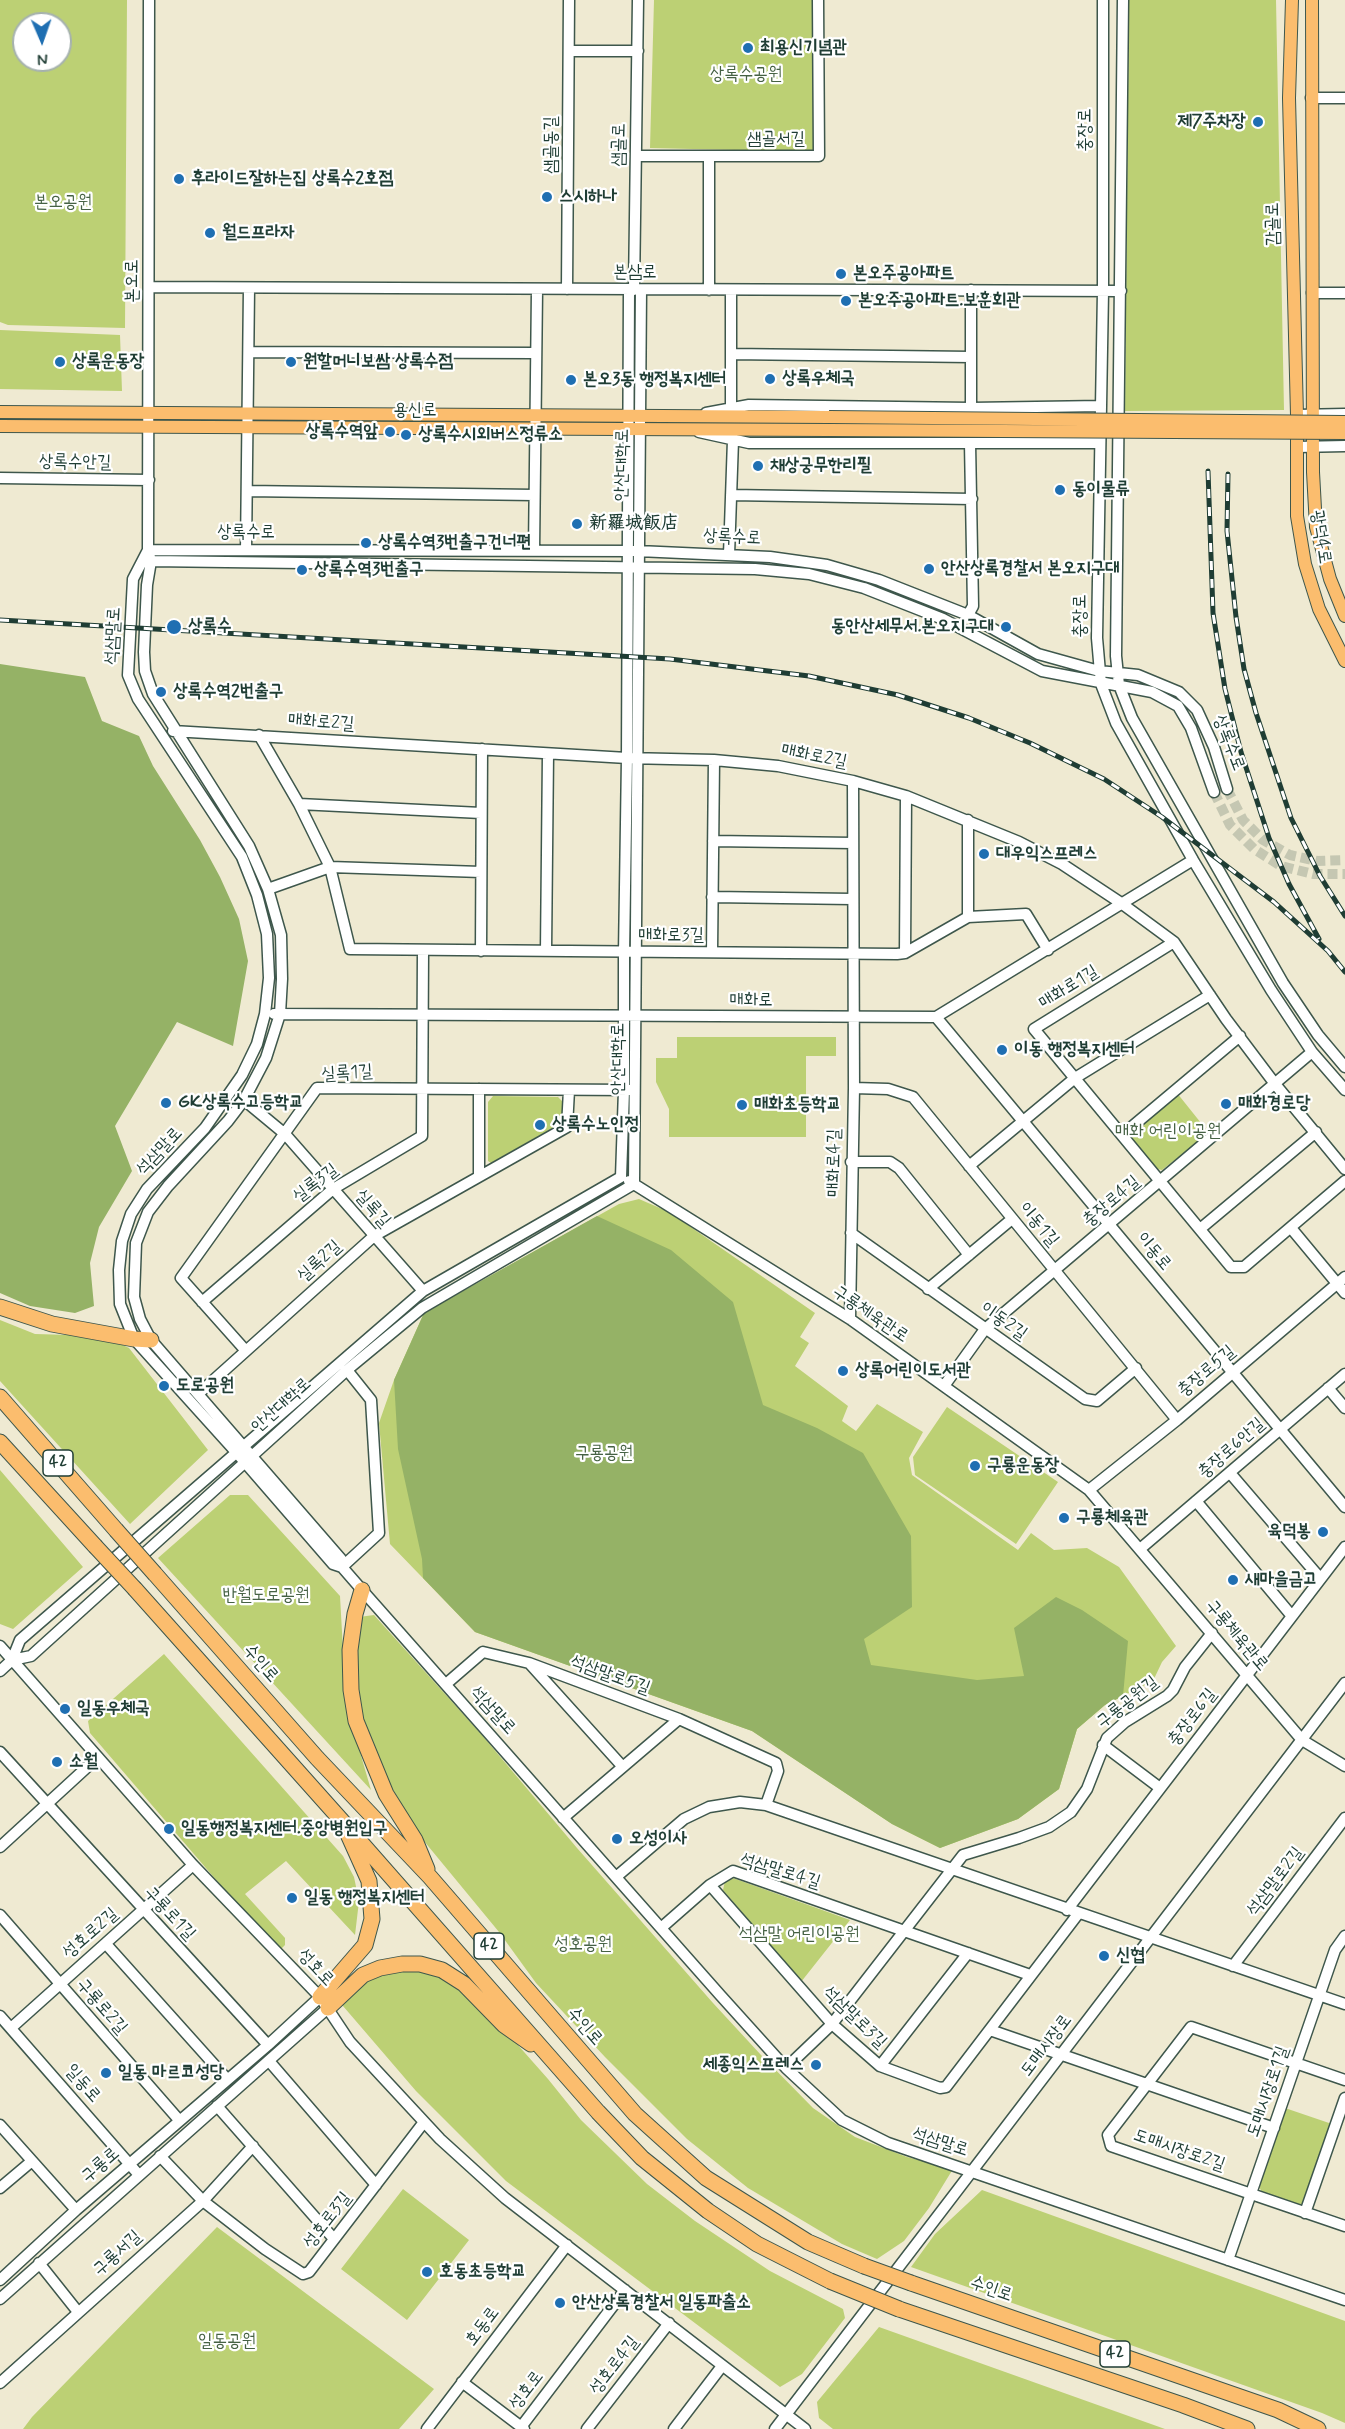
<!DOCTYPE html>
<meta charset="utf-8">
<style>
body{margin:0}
#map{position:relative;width:1345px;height:2429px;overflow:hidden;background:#efead2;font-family:Mynerve,sans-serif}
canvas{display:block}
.north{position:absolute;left:12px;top:12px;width:60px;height:60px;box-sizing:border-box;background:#fff;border:2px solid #a5b1ae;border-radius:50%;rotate:178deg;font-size:16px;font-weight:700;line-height:24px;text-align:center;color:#1f3d34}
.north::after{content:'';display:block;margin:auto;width:21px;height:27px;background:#1f6fb2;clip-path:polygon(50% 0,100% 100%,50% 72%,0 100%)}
</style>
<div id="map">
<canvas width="1345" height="2429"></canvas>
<div class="north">N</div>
</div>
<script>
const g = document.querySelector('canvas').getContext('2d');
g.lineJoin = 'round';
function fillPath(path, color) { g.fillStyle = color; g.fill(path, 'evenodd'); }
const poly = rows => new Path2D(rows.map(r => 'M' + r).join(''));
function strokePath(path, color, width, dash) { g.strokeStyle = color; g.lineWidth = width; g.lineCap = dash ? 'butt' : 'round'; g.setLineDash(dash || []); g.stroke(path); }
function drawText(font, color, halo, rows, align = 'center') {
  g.font = font + ' Mynerve,"LXGW WenKai TC","Poor Story",sans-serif'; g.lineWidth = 4.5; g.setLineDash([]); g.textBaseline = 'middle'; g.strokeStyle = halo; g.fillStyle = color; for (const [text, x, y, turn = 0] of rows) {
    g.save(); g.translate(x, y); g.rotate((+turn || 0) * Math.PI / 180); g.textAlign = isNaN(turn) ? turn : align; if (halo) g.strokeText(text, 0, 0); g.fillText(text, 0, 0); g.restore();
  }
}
fillPath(poly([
 [0,0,127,0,125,328,8,325,0,322],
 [24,24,60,24,60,60,24,60],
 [654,0,824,0,820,152,650,148],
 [1129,0,1276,0,1284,410,1125,411],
 [0,330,120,335,122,391,0,389],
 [677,1037,836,1037,836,1056,806,1056,806,1137,669,1137,669,1109,656,1082,656,1058,677,1058],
 [1177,1093,1209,1133,1162,1170,1157,1169,1129,1135],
 [493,1096,558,1097,563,1102,563,1122,491,1163,488,1161,488,1102],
 [639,1199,669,1212,815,1313,800,1337,809,1343,795,1366,848,1406,842,1421,856,1431,877,1404,923,1432,909,1458,912,1475,1018,1550,1031,1533,1054,1550,1087,1548,1119,1567,1176,1646,1162,1662,1153,1681,1105,1705,1077,1729,1059,1789,1018,1819,940,1848,892,1824,752,1731,475,1632,390,1544,379,1423,394,1380,424,1313,619,1204],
 [0,1320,35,1334,105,1336,129,1348,208,1450,130,1524,0,1381],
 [947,1407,1058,1482,1016,1544,915,1475,913,1457],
 [0,1470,83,1567,13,1629,0,1624],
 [230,1495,248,1495,340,1596,346,1704,371,1790,158,1558],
 [374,1615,481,1734,577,1848,713,2003,761,2055,813,2108,855,2137,907,2157,953,2169,929,2208,904,2241,877,2259,842,2244,748,2188,687,2139,605,2057,536,1983,499,1932,419,1835,371,1751,354,1687,359,1617],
 [164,1654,343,1856,354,1877,359,1901,355,1935,286,1861,245,1894,285,1938,285,1945,278,1952,90,1733,88,1721],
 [733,1878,850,1920,801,1982,723,1890,725,1881],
 [422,1968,471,1992,548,2079,581,2120,647,2184,695,2221,770,2271,843,2309,845,2318,802,2374,780,2387,506,2181,416,2091,343,2006,339,1998,381,1972],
 [1285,2108,1332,2124,1306,2202,1299,2205,1262,2193,1259,2186],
 [403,2189,469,2240,407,2320,341,2269],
 [982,2190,1345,2321,1345,2423,1322,2413,911,2267,935,2234],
 [217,2227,434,2389,399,2429,23,2429,32,2417],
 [879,2327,1165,2429,833,2429,819,2418,817,2402]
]), '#bcd074');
fillPath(poly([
 [0,664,85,677,102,721,139,736,153,766,200,840,220,877,239,919,248,961,233,1046,177,1022,115,1126,132,1171,99,1227,90,1263,94,1306,75,1313,30,1306,0,1293],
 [597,1216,671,1250,733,1302,763,1405,817,1428,863,1453,911,1536,912,1607,864,1639,871,1665,977,1680,1024,1676,1014,1628,1056,1597,1082,1610,1128,1641,1123,1696,1105,1705,1077,1729,1059,1789,1018,1819,940,1848,892,1824,752,1731,475,1632,423,1578,422,1559,398,1449,394,1380,424,1313]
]), '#95b266');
strokePath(poly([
 [1227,789,1243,820,1263,840,1290,855,1317,861,1345,860],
 [1214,792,1230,825,1254,849,1281,866,1313,874,1345,874]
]), '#c5c7b2', 10, [10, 5]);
const minor = poly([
 [149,0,148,550,151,561,147,585,144,652,145,671,153,694,249,846,268,889,281,935,282,979,280,1014,266,1058,244,1100,228,1121,168,1186,148,1212,136,1243,134,1297,140,1319,151,1340,341,1559,342,1567,362,1590,721,1996,786,2068,842,2120,888,2143,1345,2300],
 [1103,0,1103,291,1097,638,1101,684,1116,723,1193,860,1271,990,1312,1052,1345,1090],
 [1123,0,1116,656,1119,685,1132,718,1283,983,1318,1035,1345,1067],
 [569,51,638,51],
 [1311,98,1345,98],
 [637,156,819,156,818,0],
 [150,287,1121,291],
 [567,289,569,0],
 [634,290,638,0],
 [709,290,709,156],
 [731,290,731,407],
 [1312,293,1345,293],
 [249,352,535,353],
 [731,354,971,357],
 [971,408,971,290],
 [706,413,749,405,971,408,1101,406],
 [1297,415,1345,414],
 [699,432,749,443,1099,443],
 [1297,447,1345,446],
 [0,478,149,480],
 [247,491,534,495],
 [731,495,972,499],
 [246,550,249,288],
 [534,551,537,290],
 [729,555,733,440],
 [151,561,755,569,809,574,864,588,943,619,1042,671,1152,692,1178,706,1191,728,1214,792],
 [968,615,973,606,970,443],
 [173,731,627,758,714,760,778,766,853,781,906,796,1019,842,1062,864,1121,903,1174,942,1226,1019,1275,1084,1345,1169],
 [259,735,299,804,330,867,350,949,897,954,905,953,968,917,1026,914,1048,950],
 [299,804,481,813],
 [968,820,968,917],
 [713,841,853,843],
 [268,889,330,867,481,872],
 [712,897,852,899],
 [1174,942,1034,1029,1231,1267,1244,1267,1345,1181],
 [481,951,482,749],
 [546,951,548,754],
 [712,952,714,760],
 [905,953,906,796],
 [274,1014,936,1017,1193,860],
 [936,1017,1345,1507],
 [854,1088,888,1089,913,1097,1177,1420],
 [479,1089,479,1176],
 [244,1100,285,1134,423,1291],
 [1122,1135,1240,1036],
 [851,1162,890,1162,899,1168,969,1255],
 [969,1166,1075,1078,1210,995],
 [629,1181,850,1319,1089,1490,1302,1740,1345,1766],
 [1291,1228,1345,1293],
 [1200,1229,1316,1132],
 [851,1233,1085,1399,1097,1401,1136,1368],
 [928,1289,1012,1219],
 [202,1302,333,1189,422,1136,423,951],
 [850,1319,854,1088,853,781],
 [246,1351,181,1278,317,1088,631,1090],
 [944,1386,985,1329,1312,1052],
 [1328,1388,1345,1408],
 [198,1394,374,1236,567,1127,569,1090],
 [1230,1473,1320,1578],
 [1089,1490,1177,1420,1345,1277],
 [1196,1501,1291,1615],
 [1140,1549,1345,1374],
 [342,1567,333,1564,236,1452,134,1339,120,1304,119,1270,122,1241,131,1214,147,1189,205,1128,242,1075,257,1044,265,1014,269,978,267,934,257,895,242,857,138,699,128,675,133,579,148,550,638,551,770,557,827,565,879,580,968,615,1038,654,1099,671,1138,675,1179,692,1197,710,1214,747,1227,789],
 [342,1567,379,1533,371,1400,347,1370],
 [0,1646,193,1865,320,1997,350,2042,440,2139,505,2198,805,2429],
 [12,1660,31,1656,347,1370,422,1308,634,1184,641,290],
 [530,1664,622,1766],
 [0,1671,12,1660,20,1640,423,1291,621,1177,624,1090,624,953,627,758,629,290],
 [446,1684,483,1652,529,1663,679,1719,776,1763,778,1771,766,1805],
 [1103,1745,1160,1788],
 [0,1752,268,2045],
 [563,1818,679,1719],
 [0,1847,97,1758],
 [616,1877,684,1819,709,1807,740,1802,766,1805,1345,2004],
 [710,1885,832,2024,880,2066,940,2088,946,2087,1078,1914],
 [1067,1910,1345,1547],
 [0,1915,179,2120],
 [661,1928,710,1885,733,1871,1030,1975],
 [106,1944,227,2079],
 [1233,1966,1345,1818],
 [0,2016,139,2175],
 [11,2028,193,1865],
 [990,2030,1274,2128],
 [269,2061,376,2185],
 [880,2066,968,1953],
 [786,2068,832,2024,963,1855,1019,1838,1049,1827,1071,1812,1087,1789,1107,1738,1125,1722,1167,1696,1173,1690,1185,1667,1212,1633],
 [1345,2080,1191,2027,1108,2135,1111,2146,1345,2226],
 [217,2106,334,2239],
 [0,2125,76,2210],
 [160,2156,203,2201,265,2249,303,2274,309,2272,424,2122],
 [0,2188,32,2161],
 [1305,2213,1345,2098],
 [1228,2260,1335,1950,1345,1936],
 [39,2263,78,2312],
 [0,2280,76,2210,268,2045,320,1997],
 [0,2299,328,2008],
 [462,2382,524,2429],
 [0,2383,203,2201,253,2146],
 [521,2427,625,2290],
 [427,2429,567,2245],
 [587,2429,669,2323],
 [674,2429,722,2366],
 [775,2429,1345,1683]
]);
const major = poly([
 [1292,0,1289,98,1297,415,1297,516,1305,564,1319,609,1345,661],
 [1312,0,1313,472,1316,527,1330,579,1345,616],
 [0,412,829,417],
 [0,426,829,430]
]);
const highway = poly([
 [0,1307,52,1324,134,1339,151,1340],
 [0,1397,116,1530],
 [0,1442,95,1546],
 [155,1574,317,1758,430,1877,635,2114,706,2178,808,2242,864,2266],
 [135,1589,342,1821,598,2112,642,2158,708,2211,757,2244,830,2281],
 [362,1590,355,1614,350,1650,351,1690,356,1721,386,1794,415,1840,427,1869],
 [320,1997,365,1945,372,1919,369,1881,347,1832],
 [328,2008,363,1975,380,1968,402,1964,420,1964,442,1970,464,1984,504,2025,531,2044],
 [911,2283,1278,2410,1318,2429],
 [899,2309,1183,2405,1247,2429]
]);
strokePath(minor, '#3e574c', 13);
strokePath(major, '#3e574c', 14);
strokePath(highway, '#3e574c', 17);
strokePath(minor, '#fff', 10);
strokePath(major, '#fbbd6e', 12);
strokePath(highway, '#fbbd6e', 15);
const rail = poly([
 [1208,471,1213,613,1225,689,1241,752,1269,838,1289,884,1319,939],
 [1228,474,1227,531,1236,617,1244,669,1256,713,1291,818,1320,876,1345,916],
 [0,620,670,659,809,676,898,695,969,718,1030,743,1104,779,1162,817,1274,902,1328,951,1345,972]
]);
strokePath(rail, '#1f3d34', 5);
strokePath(rail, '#fff', 3, [9]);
const majorBridge = poly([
 [829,417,1345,422],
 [829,430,1345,433]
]);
const highwayBridge = poly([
 [116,1530,155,1574],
 [95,1546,135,1589],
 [864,2266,911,2283],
 [830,2281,899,2309]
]);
strokePath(majorBridge, '#3e574c', 14, []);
strokePath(highwayBridge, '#3e574c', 17, []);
strokePath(majorBridge, '#fbbd6e', 12);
strokePath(highwayBridge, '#fbbd6e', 15);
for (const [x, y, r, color] of [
 [748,48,6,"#1f6fb2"],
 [1258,122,6,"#1f6fb2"],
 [179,179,6,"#1f6fb2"],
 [547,197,6,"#1f6fb2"],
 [210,233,6,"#1f6fb2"],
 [841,274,6,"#1f6fb2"],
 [846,301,6,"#1f6fb2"],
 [60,362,6,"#1f6fb2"],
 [291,362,6,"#1f6fb2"],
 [770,379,6,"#1f6fb2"],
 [571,380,6,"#1f6fb2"],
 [390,432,6,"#1f6fb2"],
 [406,435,6,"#1f6fb2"],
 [758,466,6,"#1f6fb2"],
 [1060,490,6,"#1f6fb2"],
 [577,524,6,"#1f6fb2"],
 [366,543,6,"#1f6fb2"],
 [929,569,6,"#1f6fb2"],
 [302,570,6,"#1f6fb2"],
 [174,627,8,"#1f6fb2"],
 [1006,627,6,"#1f6fb2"],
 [161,692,6,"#1f6fb2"],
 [984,854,6,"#1f6fb2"],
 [1002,1050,6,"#1f6fb2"],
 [166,1103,6,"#1f6fb2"],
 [1226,1104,6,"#1f6fb2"],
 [742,1105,6,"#1f6fb2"],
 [540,1125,6,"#1f6fb2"],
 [843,1371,6,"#1f6fb2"],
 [164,1386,6,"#1f6fb2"],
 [975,1466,6,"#1f6fb2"],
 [1064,1518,6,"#1f6fb2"],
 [1323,1532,6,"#1f6fb2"],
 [1233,1580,6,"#1f6fb2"],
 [65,1709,6,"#1f6fb2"],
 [57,1762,6,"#1f6fb2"],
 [169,1829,6,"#1f6fb2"],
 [617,1839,6,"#1f6fb2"],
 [292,1898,6,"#1f6fb2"],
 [1104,1956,6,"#1f6fb2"],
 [816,2065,6,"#1f6fb2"],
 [106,2073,6,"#1f6fb2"],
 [427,2272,6,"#1f6fb2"],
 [560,2303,6,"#1f6fb2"]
]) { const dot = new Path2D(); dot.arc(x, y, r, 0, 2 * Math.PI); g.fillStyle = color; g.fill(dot); strokePath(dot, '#fff', 2); }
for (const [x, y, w] of [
 [58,1463,30],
 [489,1946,30],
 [1115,2354,30]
]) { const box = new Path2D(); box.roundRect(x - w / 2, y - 13, w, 26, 4.5); g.fillStyle = '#fff'; g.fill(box); strokePath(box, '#1f3d34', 1.5); }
drawText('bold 16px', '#1f3d34', null, [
 ["42",58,1463],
 ["42",489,1946],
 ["42",1115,2354]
]);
drawText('bold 18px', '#1f3d34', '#fff', [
 ["최용신기념관",760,48],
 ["제7주차장",1246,122,"right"],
 ["후라이드잘하는집 상록수2호점",191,179],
 ["스시하나",559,197],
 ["월드프라자",222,233],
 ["본오주공아파트",853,274],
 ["본오주공아파트.보훈회관",858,301],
 ["상록운동장",72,362],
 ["원할머니보쌈 상록수점",303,362],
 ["상록우체국",782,379],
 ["본오3동 행정복지센터",583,380],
 ["상록수역앞",378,432,"right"],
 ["상록수시외버스정류소",418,435],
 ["채상궁무한리필",770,466],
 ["동이물류",1072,490],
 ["新羅城飯店",589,524],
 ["상록수역3번출구건너편",378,543],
 ["안산상록경찰서 본오지구대",941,569],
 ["상록수역3번출구",314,570],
 ["상록수",188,627],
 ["동안산세무서.본오지구대",994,627,"right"],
 ["상록수역2번출구",173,692],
 ["대우익스프레스",996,854],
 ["이동 행정복지센터",1014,1050],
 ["GK상록수고등학교",178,1103],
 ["매화경로당",1238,1104],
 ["매화초등학교",754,1105],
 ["상록수노인정",552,1125],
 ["상록어린이도서관",855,1371],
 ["도로공원",176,1386],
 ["구룡운동장",987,1466],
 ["구룡체육관",1076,1518],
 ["육덕봉",1311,1532,"right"],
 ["새마을금고",1245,1580],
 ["일동우체국",77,1709],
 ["소월",69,1762],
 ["일동행정복지센터.중앙병원입구",181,1829],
 ["오성이사",629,1839],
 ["일동 행정복지센터",304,1898],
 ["신협",1116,1956],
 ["세종익스프레스",804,2065,"right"],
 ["일동 마르코성당",118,2073],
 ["호동초등학교",439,2272],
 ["안산상록경찰서 일동파출소",572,2303]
], 'left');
drawText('18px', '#466244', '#fff', [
 ["상록수공원",746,75],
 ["본오공원",63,203],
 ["매화 어린이공원",1168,1132],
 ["구룡공원",604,1454],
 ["반월도로공원",266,1596],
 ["석삼말 어린이공원",799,1935],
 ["성호공원",583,1945],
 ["일동공원",227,2342]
]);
drawText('18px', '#1f3d34', '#fff', [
 ["충장로",1086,130,-90],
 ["샘골서길",776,140],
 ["샘골동길",552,145,-90],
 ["샘골로",620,145,-89],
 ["감골로",1274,224,-91],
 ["본삼로",635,273],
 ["본오로",133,281,-90],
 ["용신로",415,411],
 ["상록수안길",75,463,1],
 ["안산대학로",623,465,-89],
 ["상록수로",246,533],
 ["광덕4로",1320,537,81],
 ["상록수로",732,538,3],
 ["충장로",1081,616,-90],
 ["석삼말로",114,636,-87],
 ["매화로2길",321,723,4],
 ["상록수로",1228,743,69],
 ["매화로2길",814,757,11],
 ["매화로3길",671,936],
 ["매화로1길",1069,988,-32],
 ["매화로",751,1001],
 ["안산대학로",619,1059,-90],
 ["실록1길",347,1074,-4],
 ["석삼말로",160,1152,-47],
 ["매화로4길",835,1163,-89],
 ["실록3길",316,1184,-37],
 ["충장로4길",1112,1202,-40],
 ["실록길",372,1209,49],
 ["이동1길",1038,1225,50],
 ["이동로",1153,1252,50],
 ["실록2길",320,1262,-42],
 ["구룡체육관로",870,1315,34],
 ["이동2길",1003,1322,35],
 ["충장로5길",1207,1372,-40],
 ["안산대학로",282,1406,-42],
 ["충장로6안길",1232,1449,-41],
 ["구룡체육관로",1236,1636,50],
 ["수인로",260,1664,49],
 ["석삼말로5길",610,1676,20],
 ["구룡공원길",1128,1703,-38],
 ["석삼말로",492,1711,48],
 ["충장로6길",1193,1718,-52],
 ["석삼말로4길",780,1872,17],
 ["석삼말로2길",1276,1882,-53],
 ["구룡로1길",169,1914,47],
 ["성호로2길",91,1934,-41],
 ["성호로",315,1968,47],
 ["구룡로2길",101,2007,49],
 ["석삼말로3길",854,2018,44],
 ["수인로",584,2027,49],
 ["도매시장로",1047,2046,-53],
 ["일동로",82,2084,49],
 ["도매시장로1길",1269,2092,-71],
 ["석삼말로",940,2143,18],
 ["도매시장로2길",1179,2151,19],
 ["구룡로",101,2166,-41],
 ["성호로3길",328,2221,-52],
 ["구룡서길",118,2254,-42],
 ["수인로",991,2290,19],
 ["호동로",483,2327,-53],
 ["성호로4길",615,2366,-52],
 ["성호로",527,2391,-52]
]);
</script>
